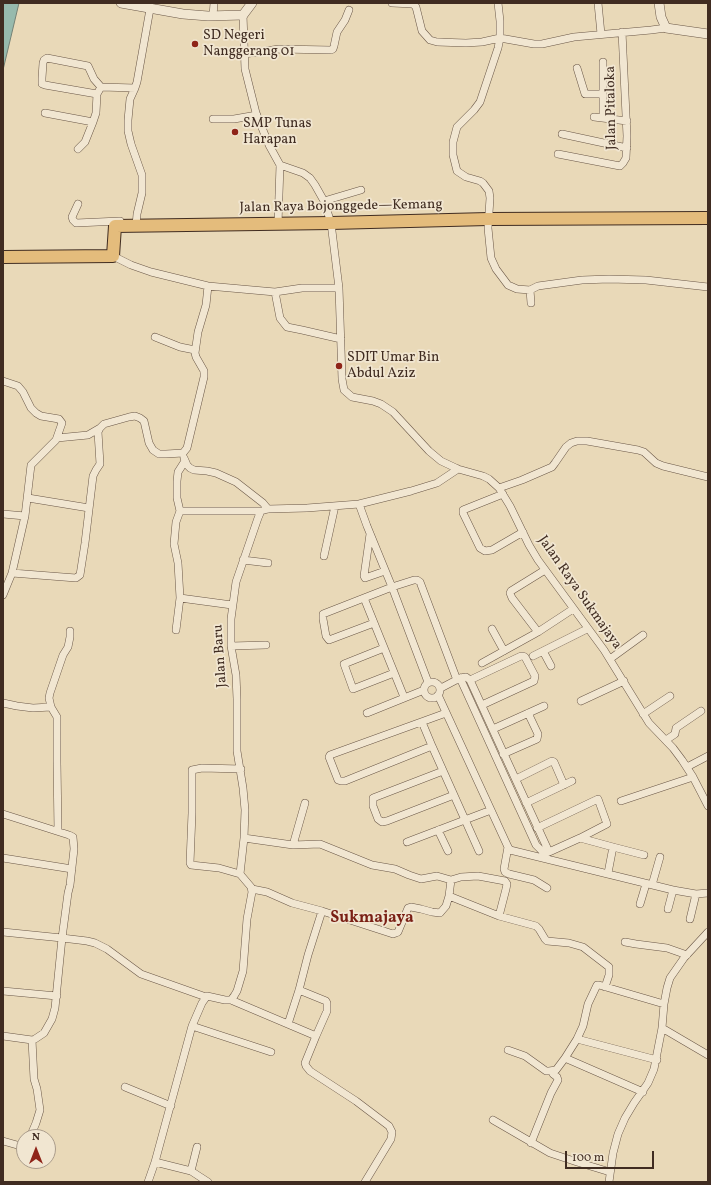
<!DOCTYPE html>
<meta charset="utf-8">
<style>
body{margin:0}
#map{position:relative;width:711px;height:1185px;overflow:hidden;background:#e9d9b8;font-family:Vollkorn,serif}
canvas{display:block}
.frame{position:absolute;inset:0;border:4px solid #402c21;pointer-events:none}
.north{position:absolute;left:16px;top:1129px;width:40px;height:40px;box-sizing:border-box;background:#f1e6d1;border:1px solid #aa9c8b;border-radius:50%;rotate:0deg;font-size:11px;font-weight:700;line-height:16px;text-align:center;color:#402c21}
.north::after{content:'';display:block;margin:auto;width:14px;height:18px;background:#8f2418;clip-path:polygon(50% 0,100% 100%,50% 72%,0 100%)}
.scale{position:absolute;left:565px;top:1151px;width:89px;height:18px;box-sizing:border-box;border:2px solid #402c21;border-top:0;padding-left:5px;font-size:12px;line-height:14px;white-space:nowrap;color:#402c21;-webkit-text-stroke:3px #f1e6d1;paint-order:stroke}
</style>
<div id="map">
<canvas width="711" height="1185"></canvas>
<div class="frame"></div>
<div class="north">N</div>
<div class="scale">100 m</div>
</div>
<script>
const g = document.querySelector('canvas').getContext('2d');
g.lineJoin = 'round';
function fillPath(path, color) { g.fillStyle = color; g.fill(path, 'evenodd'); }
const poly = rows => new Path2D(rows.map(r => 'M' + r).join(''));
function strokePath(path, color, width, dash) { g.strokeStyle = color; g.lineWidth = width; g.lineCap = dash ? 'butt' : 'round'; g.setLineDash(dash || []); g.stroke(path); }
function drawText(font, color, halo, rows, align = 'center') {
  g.font = font + ' Vollkorn,serif'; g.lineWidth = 3.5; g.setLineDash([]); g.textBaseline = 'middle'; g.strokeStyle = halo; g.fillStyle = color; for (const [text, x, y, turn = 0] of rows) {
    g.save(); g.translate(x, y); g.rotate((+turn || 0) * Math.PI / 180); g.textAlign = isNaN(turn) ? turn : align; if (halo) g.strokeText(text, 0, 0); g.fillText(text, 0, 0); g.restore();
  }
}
const water = poly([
 [3,3,19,3,3,70,3,3]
]);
fillPath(water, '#97baad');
strokePath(water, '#748175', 1);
const minor = poly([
 [392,3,413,4,416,7,422,31,430,40,437,42,466,43,482,42,500,38,498,48,480,102,474,110,457,127,453,142,453,155,457,171,466,177,480,181,483,183,489,191,490,198,488,228,491,258,496,269,508,285,517,289,530,290,538,286,582,280,609,279,646,280,708,287],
 [498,3,500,21,500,38,534,44,542,44,574,37,651,30,666,28],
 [598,3,601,34],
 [243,15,245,69,256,113,269,145,280,165,303,173,310,178,315,185,324,201,331,223,339,288,342,379,344,390,352,397,373,401,381,404,393,412,429,451,441,461,458,469,483,476,489,479,499,488,510,506,529,545,538,560,604,650,649,723,673,748,682,760,693,777,708,806],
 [213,16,214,3],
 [244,54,279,49,331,50,333,49,334,46,337,32,345,20,349,10],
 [577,68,585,94,603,94],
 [101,87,97,94,45,85,42,84,42,78,43,63,44,60,47,58,88,66,94,79,101,87,135,88],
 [45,113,93,122,96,113,97,94],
 [594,117,627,121],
 [603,118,603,62],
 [213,119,234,119,257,115],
 [562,134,627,148],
 [78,149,85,142,93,122],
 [558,154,620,166,623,163,626,158,627,136,622,32],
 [324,201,361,190],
 [78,204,72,217,73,220,76,223,120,221],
 [278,224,280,165],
 [136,226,137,214,142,193,142,175,131,144,128,131,128,120,130,99,135,88,137,82,150,9],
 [113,256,131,265,151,272,208,286,275,292,302,288,339,288],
 [530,290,531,303],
 [275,292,280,318,287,327,302,330,341,339],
 [155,337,180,347,195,350],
 [3,381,18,386,23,392,31,408,36,413,41,416,59,419,62,423,56,440,31,465,25,516,12,573,3,595],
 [57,438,88,435,100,428],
 [184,458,187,465,190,468,194,470,207,471,216,473,236,482,263,503,268,509],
 [499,488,522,480,552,467,555,463,566,447,571,443,577,441,587,441,638,450,644,452,656,463,663,466,708,477],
 [503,494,463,510,463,513,480,548,485,551,492,550,523,532],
 [28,498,89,508],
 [359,504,367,526,392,587,428,682],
 [180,511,261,511],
 [3,514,25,516],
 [370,534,364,576,365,578,385,571],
 [324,556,335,506],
 [243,560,268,563],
 [12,573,76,578,80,575,85,543,93,476,96,470,100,464,98,432,100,428,104,424,129,417,135,416,140,418,144,421,149,443,153,450,159,454,166,454,183,453,187,448,204,377,204,371,196,357,195,353,198,332,206,305,208,286],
 [180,598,232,605],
 [364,598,404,697],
 [374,623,329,640,326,636,323,619,323,614,392,587,414,580,417,580,420,582,457,680],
 [492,629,504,651],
 [176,630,180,598,178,563,174,544,176,522,180,511,177,498,177,481,178,472,185,461],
 [538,632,512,598,510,593,511,591,545,570],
 [231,646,266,645],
 [384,648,344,664,353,689,394,673],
 [543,651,551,666],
 [533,656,587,629],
 [610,659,643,635],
 [482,663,538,632,573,609],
 [460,678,536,845,543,852,549,852,580,838,607,824,598,799,537,828],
 [470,680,521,656,523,656,525,657,535,676,534,681,482,705],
 '424 690a8 8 0 1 1 16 0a8 8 0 1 1-16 0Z',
 [441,688,460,678,466,677,470,680,549,852],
 [438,695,508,847,510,850,673,890,696,894,708,893],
 [581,701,624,681],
 [3,703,17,706,33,708,51,707],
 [367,713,424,690],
 [643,714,670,696],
 [422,722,432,746,479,851],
 [493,729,544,706],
 [666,740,675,734,676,728,701,711],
 [432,746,345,781,341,781,338,780,329,757,330,755,446,713],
 [503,754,537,739,538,734,528,713],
 [687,767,708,756],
 [443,771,373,798,373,806,378,819,382,822,387,821,454,795],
 [516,779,552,761,554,762,564,785],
 [621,801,693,777],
 [526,803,572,781],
 [3,814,69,835,73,837,74,849,70,885,68,893,62,938,55,1008,52,1019,44,1033,35,1039,32,1040,3,1036],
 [438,830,448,851],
 [58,831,57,762,57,717,51,707,49,698,50,693,63,655,68,647,70,637,70,631],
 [244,838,293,845,320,844,372,865,395,869,409,875,421,879,437,876,451,880],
 [580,838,613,847,608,873],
 [407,842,491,810],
 [293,845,305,803],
 [508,847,504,869,505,872,509,874,534,880,547,888],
 [613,847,644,855],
 [3,858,72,869],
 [240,874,219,868,191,865,190,863,192,813,192,770,202,768,241,769],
 [652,885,660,857],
 [252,889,267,892,292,903,322,911,393,934,396,933,398,932,408,908,411,907,421,909,432,912,440,913,446,906,449,896,499,916,536,926,539,929,545,939,547,941,569,943,583,947,609,967,609,975,605,987],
 [449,896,451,880,461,877,478,876,505,881,507,884,506,889,499,916],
 [640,904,646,884],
 [668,909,673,890],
 [690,919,696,894],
 [3,932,62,938,87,941,95,943,107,949,141,974,206,997],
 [625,942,636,944,667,948,687,955],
 [299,990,326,1001,327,1003,327,1011,316,1036],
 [3,991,57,996],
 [231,1000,234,996,237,991,243,971,247,919,252,892,251,887,240,874,244,838,245,810,243,788,237,751,237,699,236,675,231,646,231,619,236,582,258,518,261,511,268,509,307,508,359,504,411,491,437,483,458,469],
 [288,1024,299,990,308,955,322,911],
 [192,1026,271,1052],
 [662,1028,708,1055],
 [577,1039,657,1060],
 [508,1050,525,1056,546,1071,549,1071,556,1070,565,1058],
 [125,1087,171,1106],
 [643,1092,565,1058,577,1039,583,1026,588,1004,597,985,599,985,664,1004],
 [493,1120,550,1153,577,1162,610,1172],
 [30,1137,36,1123,40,1110,37,1089,34,1079,32,1040],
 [3,1141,24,1147],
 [531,1143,551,1093,558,1080,557,1077,553,1074,553,1071],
 [155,1162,191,1171,208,1182],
 [191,1171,197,1147],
 [148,1182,155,1162,192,1026,202,1003,207,996,225,1000,231,1000,316,1036,305,1063,306,1066,310,1071,356,1101,389,1126,392,1132,391,1139,365,1182],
 [609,1182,613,1153,618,1134,625,1118,634,1103,648,1083,654,1069,662,1028,664,1004,667,988,670,978,684,958,708,932]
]);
const tertiary = poly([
 [121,3,183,14,208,16,243,15,252,3],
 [659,3,661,17,666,28,708,34]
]);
const trunk = poly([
 [3,257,113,256,115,226,331,223,488,219,708,218]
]);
strokePath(minor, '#6a5747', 8);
strokePath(tertiary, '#6a5747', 10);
strokePath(trunk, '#402c21', 14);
strokePath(minor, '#f1e6d1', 7);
strokePath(tertiary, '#f1e6d1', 9);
strokePath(trunk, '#e4bc7c', 12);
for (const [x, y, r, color] of [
 [195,44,4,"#8f2418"],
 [235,132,4,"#8f2418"],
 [339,366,4,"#8f2418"]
]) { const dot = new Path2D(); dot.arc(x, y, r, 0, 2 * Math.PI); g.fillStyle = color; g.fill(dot); strokePath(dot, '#f1e6d1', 1.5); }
drawText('14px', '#402c21', '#f1e6d1', [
 ["SD Negeri",203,36],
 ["Nanggerang 01",203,52],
 ["SMP Tunas",243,124],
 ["Harapan",243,140],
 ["SDIT Umar Bin",347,358],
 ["Abdul Aziz",347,374]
], 'left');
drawText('14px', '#402c21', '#f1e6d1', [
 ["Jalan Pitaloka",612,108,-91],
 ["Jalan Raya Bojonggede—Kemang",341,207,-1],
 ["Jalan Raya Sukmajaya",579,593,55],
 ["Jalan Baru",221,656,-94]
]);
drawText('bold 16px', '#7a1f14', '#f1e6d1', [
 ["Sukmajaya",372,919]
]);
</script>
